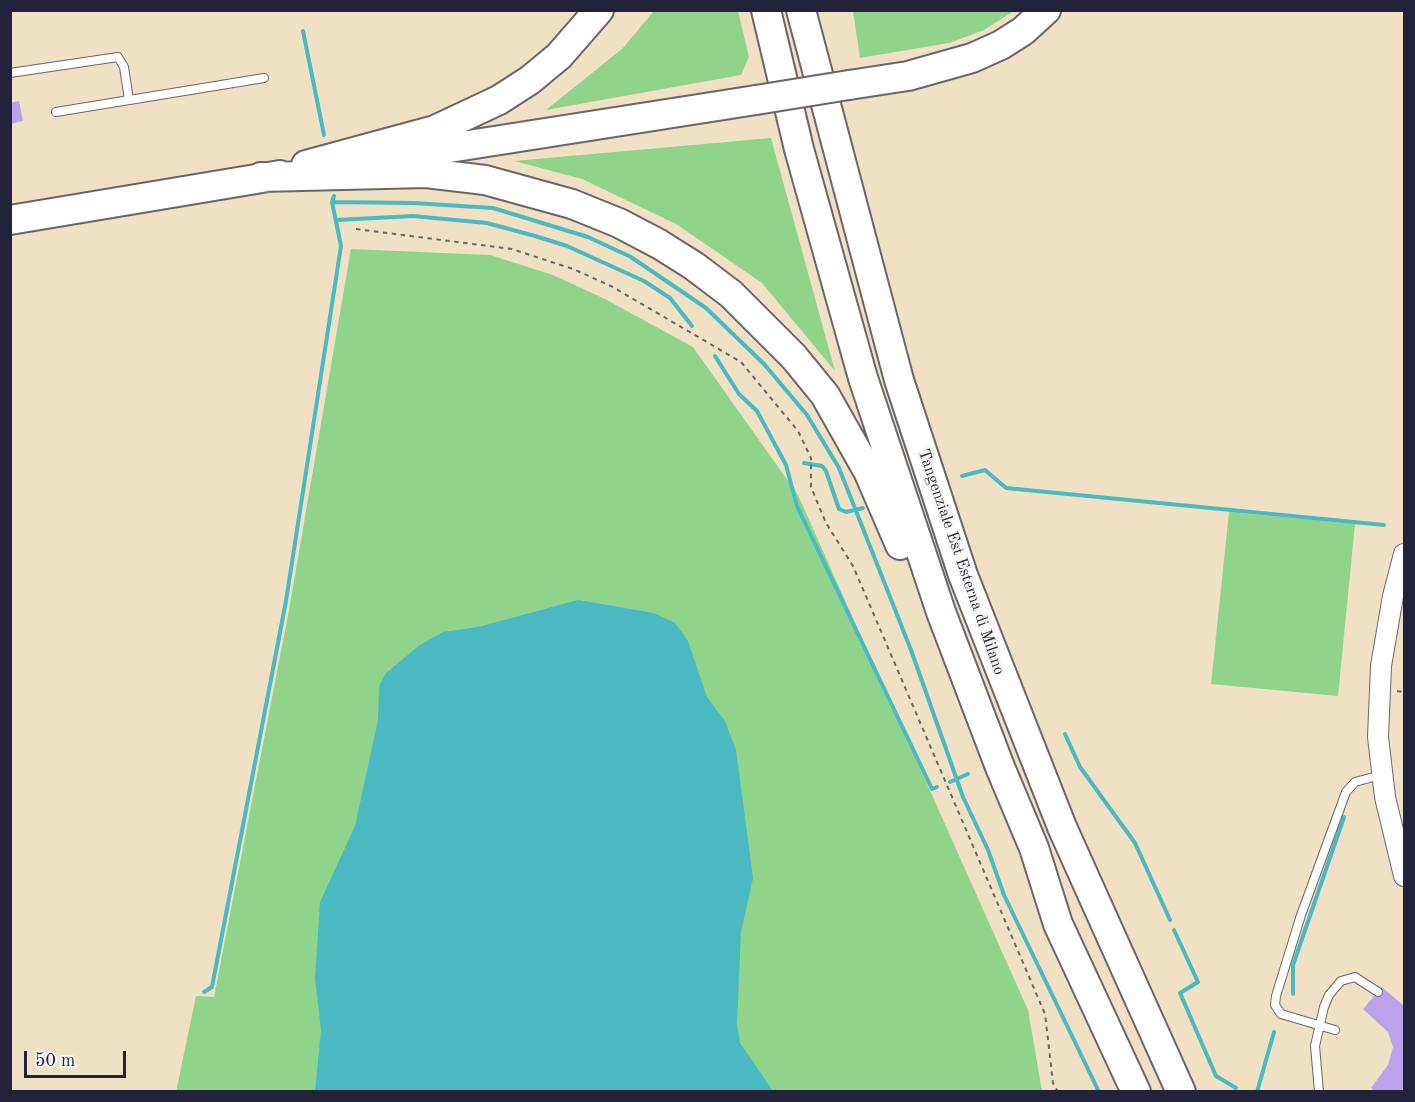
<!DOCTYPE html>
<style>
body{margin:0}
#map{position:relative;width:1415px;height:1102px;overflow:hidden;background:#f0e1c5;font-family:"Old Standard TT",serif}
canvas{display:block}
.frame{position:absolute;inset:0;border:12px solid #22223b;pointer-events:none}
.scale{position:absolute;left:24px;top:1051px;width:102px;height:27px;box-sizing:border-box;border:3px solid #22223b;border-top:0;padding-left:8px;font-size:18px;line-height:21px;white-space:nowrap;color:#22223b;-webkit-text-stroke:4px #f6f6f2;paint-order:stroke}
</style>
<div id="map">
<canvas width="1415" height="1102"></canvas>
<div class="frame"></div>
<div class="scale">50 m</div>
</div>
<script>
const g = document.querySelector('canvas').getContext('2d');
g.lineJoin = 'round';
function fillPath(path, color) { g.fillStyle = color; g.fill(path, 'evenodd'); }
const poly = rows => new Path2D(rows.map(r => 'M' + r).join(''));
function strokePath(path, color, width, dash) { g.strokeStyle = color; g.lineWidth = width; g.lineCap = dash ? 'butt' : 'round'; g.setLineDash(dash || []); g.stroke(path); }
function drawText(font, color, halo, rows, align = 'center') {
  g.font = font + ' "Old Standard TT",serif'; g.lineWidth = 5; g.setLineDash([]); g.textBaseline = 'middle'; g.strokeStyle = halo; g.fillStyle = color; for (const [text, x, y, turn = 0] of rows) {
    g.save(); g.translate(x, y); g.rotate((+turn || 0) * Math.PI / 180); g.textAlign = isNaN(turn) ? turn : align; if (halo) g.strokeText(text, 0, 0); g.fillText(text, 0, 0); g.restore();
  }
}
fillPath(poly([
 [738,11,749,57,741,75,546,110,623,48,654,11],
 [853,11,853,10,1014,11,984,30,949,43,860,58],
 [771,138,835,371,762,283,676,224,582,179,514,161],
 [351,249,490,255,553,275,605,299,693,347,798,495,1028,1010,1042,1091,176,1092,196,996,214,997,289,610],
 [1229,512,1355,524,1338,696,1211,684]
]), '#90d48c');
fillPath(poly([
 [578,600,654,613,675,623,688,641,707,697,725,721,736,750,753,878,741,932,737,1024,740,1043,773,1091,315,1091,321,1030,315,978,320,902,355,826,378,720,379,686,386,673,420,645,443,632,478,627]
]), '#4ab9c1');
strokePath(poly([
 [303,31,324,135],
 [332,202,413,203,493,208,588,237,631,257,706,308,764,364,807,415,839,468,911,650,963,797,988,850,1004,895,1099,1092],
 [337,220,413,216,487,223,535,236,567,246,644,281,670,298,692,326],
 [715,356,739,394,757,411,786,465,797,506,932,789,937,787],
 [804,463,822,466,826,471,839,509,846,512,863,508],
 [962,476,985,470,1006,488,1384,525],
 [1065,734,1080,767,1135,843,1170,920],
 [950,782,968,774],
 [1174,930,1198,982,1180,993,1216,1076,1236,1088],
 [204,992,212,987,286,601,341,246,332,202,334,196],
 [1293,994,1293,965,1344,817],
 [1257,1092,1274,1032]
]), '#4ab9c1', 4);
fillPath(poly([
 [19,101,23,121,10,124,10,103],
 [1382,987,1404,1006,1404,1092,1376,1092,1371,1088,1388,1065,1393,1047,1388,1032,1363,1009]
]), '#bca2ea');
const service = poly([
 [10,73,118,57,124,67,129,100],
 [56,112,264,78],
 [1335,1030,1281,1014,1275,1005,1276,996,1301,915,1346,792,1355,782,1381,775],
 [1319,1092,1315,1046,1324,1007,1329,995,1341,981,1355,977,1378,992]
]);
const tertiary = poly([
 [1404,554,1393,596,1381,666,1378,737,1385,797,1404,876]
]);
const motorway = poly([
 [766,10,799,149,863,378,941,612,1000,767,1034,848,1058,924,1136,1092],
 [801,10,899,380,963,575,1062,827,1181,1092],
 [849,85,908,76,972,58,1001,45,1023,31,1046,10],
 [379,159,756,100],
 [306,165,435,130,499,100,530,80,559,56,599,10],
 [261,177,426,173,485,180,572,204,619,223,659,244,694,266,731,294,794,357,825,395,868,471,900,545],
 [10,220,280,175]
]);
strokePath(service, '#6a656b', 10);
strokePath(tertiary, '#6a656b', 22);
strokePath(motorway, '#6a656b', 32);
strokePath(poly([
 [356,229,512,249,573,269,611,286,741,362,798,431,811,458,811,487,826,523,853,566,1045,1014,1053,1083,1058,1092],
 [1397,691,1404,692]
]), '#6a656b', 2, [4.5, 4.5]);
strokePath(service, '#fff', 8);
strokePath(tertiary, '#fff', 20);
strokePath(motorway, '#fff', 28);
const motorwayBridge = poly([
 [756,100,849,85]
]);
strokePath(motorwayBridge, '#6a656b', 32, []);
strokePath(motorwayBridge, '#fff', 28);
drawText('16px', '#22223b', '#f6f6f2', [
 ["Tangenziale Est Esterna di Milano",961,562,71]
]);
</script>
